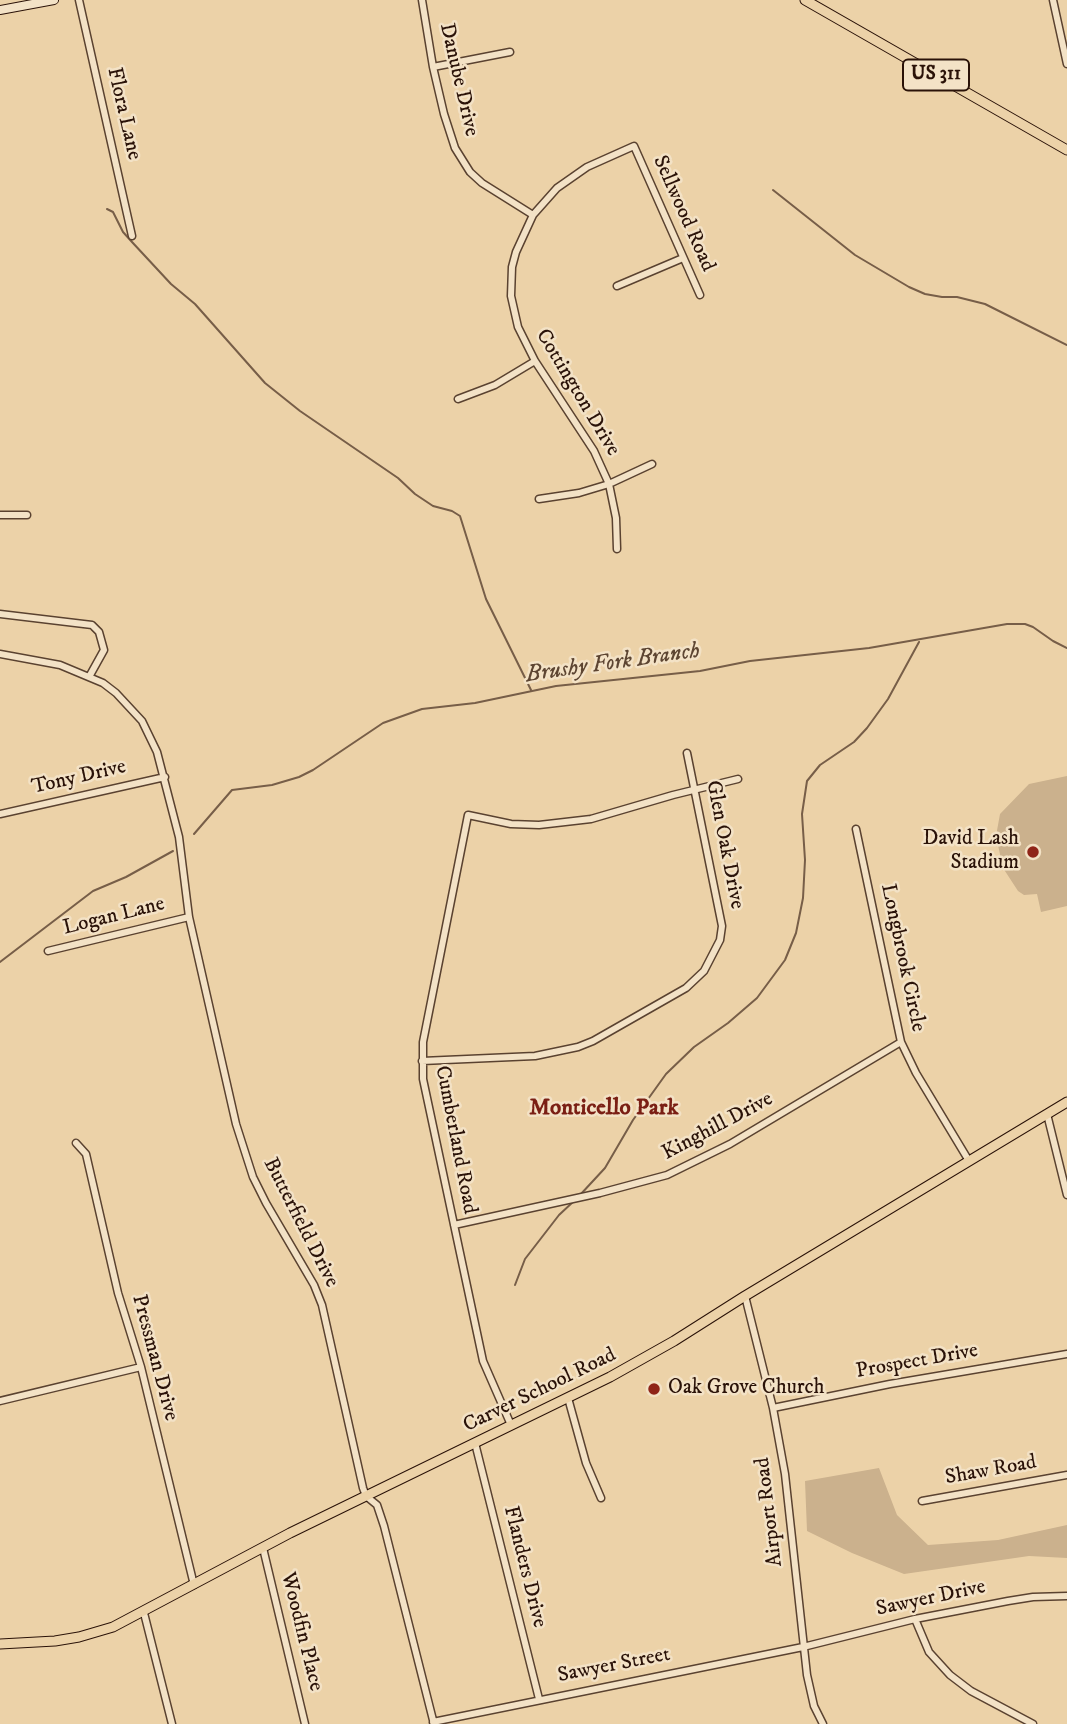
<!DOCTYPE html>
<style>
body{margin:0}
canvas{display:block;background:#ecd2a8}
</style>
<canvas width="1067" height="1724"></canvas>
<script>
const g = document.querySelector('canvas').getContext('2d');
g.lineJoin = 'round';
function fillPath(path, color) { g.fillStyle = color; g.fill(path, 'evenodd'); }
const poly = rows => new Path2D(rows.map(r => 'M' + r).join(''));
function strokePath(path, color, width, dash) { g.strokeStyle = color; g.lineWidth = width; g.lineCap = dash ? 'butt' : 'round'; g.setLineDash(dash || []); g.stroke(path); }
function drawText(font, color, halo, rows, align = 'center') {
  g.font = font + ' "IM FELL DW Pica",serif'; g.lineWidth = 5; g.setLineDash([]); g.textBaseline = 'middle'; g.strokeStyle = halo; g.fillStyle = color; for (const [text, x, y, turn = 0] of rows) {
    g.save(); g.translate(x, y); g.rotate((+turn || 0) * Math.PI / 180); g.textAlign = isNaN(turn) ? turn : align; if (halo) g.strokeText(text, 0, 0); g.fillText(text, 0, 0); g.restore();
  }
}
fillPath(poly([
 [1067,776,1067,906,1041,912,1037,894,1024,895,1018,891,1003,868,996,836,1000,814,1029,784],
 [879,1468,897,1515,928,1545,998,1540,1067,1525,1067,1558,1029,1556,904,1574,852,1553,807,1531,805,1481]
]), '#cbb18d');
strokePath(poly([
 [773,190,855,255,909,287,925,294,942,297,957,297,985,304,1067,345],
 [107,209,113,212,123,232,132,242,171,284,195,304,265,383,300,411,398,478,415,494,433,506,452,511,460,516,486,599,531,690],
 [194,834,232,790,272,785,299,777,313,770,383,723,422,709,475,703,556,686,700,671,750,661,869,648,1007,624,1025,624,1033,627,1053,641,1067,648],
 [0,962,93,891,126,877,173,851],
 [580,1195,605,1168,633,1120,666,1074,694,1047,728,1023,757,998,785,960,796,933,803,898,805,860,802,814,807,781,820,765,854,742,867,728,888,699,919,642],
 [515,1285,525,1259,559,1215,574,1201]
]), '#775e48', 2);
const street = poly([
 [79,0,132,236],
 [422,0,433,67,444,114,455,148,470,172,482,183,533,215],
 [1053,0,1067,64],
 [433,67,510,52],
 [617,286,683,258],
 [458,399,495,385,535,361],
 [539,499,579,493,609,484,652,464],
 [0,515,27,515],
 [617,549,616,518,609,484,594,451,535,361,518,327,511,296,512,267,516,252,533,215,557,188,587,167,634,146,700,295],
 [0,614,92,625,99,632,104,650,89,677],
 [0,654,60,665,103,683,116,693,142,721,157,752,179,837,189,917,236,1124,253,1177,266,1203,314,1285,322,1305,363,1488,366,1496,377,1505,384,1526,434,1724],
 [0,814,165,777],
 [856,829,901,1042,916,1073,969,1161],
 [48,951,189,917],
 [422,1061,535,1056,578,1047,593,1041,686,988,704,971,720,940,722,926,687,753],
 [1047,1114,1067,1195],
 [76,1143,86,1154,118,1293,141,1367,194,1585],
 [454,1225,600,1193,667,1175,730,1144,901,1042],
 [745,1296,773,1408,785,1474,807,1675,814,1706,823,1724],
 [568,1398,586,1463,601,1498],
 [0,1401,141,1367],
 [773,1408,890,1384,1067,1354],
 [511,1425,483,1361,423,1079,423,1042,468,815,511,824,539,825,591,819,673,795,738,779],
 [475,1443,539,1699],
 [922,1501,1067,1475],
 [263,1548,305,1724],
 [144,1613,172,1724],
 [915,1619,929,1652,950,1675,971,1691,1033,1724],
 [433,1722,803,1647,915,1619,1008,1601,1033,1597,1067,1596]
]);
const secondary = poly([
 [0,10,54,0]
]);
const primary = poly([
 [805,0,1067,150],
 [0,1644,55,1641,79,1637,113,1627,290,1533,610,1377,674,1341,745,1296,1067,1102]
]);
strokePath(street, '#5a4230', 9);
strokePath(secondary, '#2a1208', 10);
strokePath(primary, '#2a1208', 11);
strokePath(street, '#f3e2c6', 6);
strokePath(secondary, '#f3e2c6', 8);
strokePath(primary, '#ecd2a8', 9);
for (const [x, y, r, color] of [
 [1033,852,7,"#8f2418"],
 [654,1389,7,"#8f2418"]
]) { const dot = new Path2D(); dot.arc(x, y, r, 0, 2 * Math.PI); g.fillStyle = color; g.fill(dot); strokePath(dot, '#f3e2c6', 2.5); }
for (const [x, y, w] of [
 [936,75,66]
]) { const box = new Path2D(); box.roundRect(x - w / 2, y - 15.5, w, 31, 5); g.fillStyle = '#f3e2c6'; g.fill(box); strokePath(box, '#2a1208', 2); }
drawText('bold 19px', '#2a1208', null, [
 ["US 311",936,75]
]);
drawText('21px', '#2a1208', '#f3e2c6', [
 ["Danube Drive",458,80,77],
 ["Flora Lane",123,114,77],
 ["Sellwood Road",683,214,66],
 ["Cottington Drive",577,393,59],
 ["Tony Drive",79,778,-13],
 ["Glen Oak Drive",724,845,79],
 ["Logan Lane",114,917,-14],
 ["Longbrook Circle",902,958,78],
 ["Kinghill Drive",718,1127,-28],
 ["Cumberland Road",455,1140,79],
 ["Butterfield Drive",300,1223,63],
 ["Pressman Drive",154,1358,75],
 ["Prospect Drive",917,1362,-10],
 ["Carver School Road",540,1391,-26],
 ["Shaw Road",991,1471,-10],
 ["Airport Road",770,1512,-97],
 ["Flanders Drive",524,1567,76],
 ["Sawyer Drive",931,1599,-12],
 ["Woodfin Place",301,1632,76],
 ["Sawyer Street",614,1666,-11]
]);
drawText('21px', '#2a1208', '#f3e2c6', [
 ["David Lash",1019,840],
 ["Stadium",1019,864],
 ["Oak Grove Church",668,1389,"left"]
], 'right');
drawText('italic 23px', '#5d4532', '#f3e2c6', [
 ["Brushy Fork Branch",613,664,-8]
]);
drawText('bold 23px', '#7a1f14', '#f3e2c6', [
 ["Monticello Park",604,1109]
]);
</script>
